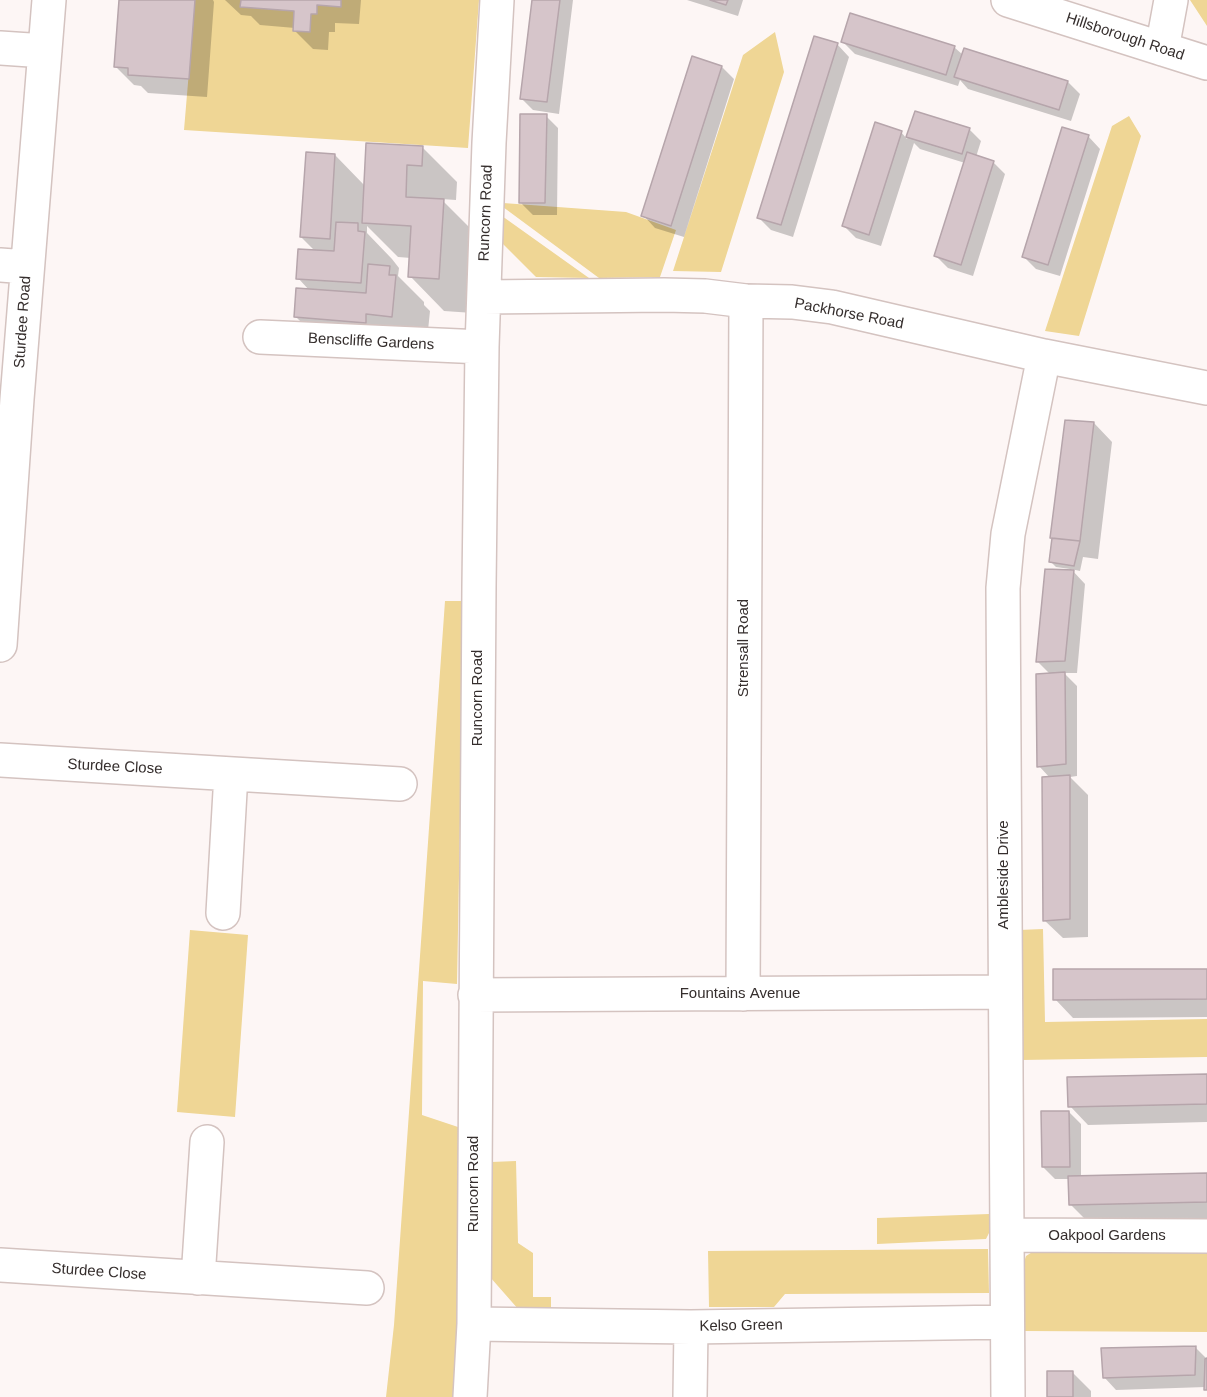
<!DOCTYPE html>
<style>
body{margin:0}
canvas{display:block;background:#fdf6f5}
</style>
<canvas width="1207" height="1397"></canvas>
<script>
const g = document.querySelector('canvas').getContext('2d');
g.lineJoin = 'round';
function fillPath(path, color) { g.fillStyle = color; g.fill(path, 'evenodd'); }
const poly = rows => new Path2D(rows.map(r => 'M' + r).join(''));
function strokePath(path, color, width, dash) { g.strokeStyle = color; g.lineWidth = width; g.lineCap = dash ? 'butt' : 'round'; g.setLineDash(dash || []); g.stroke(path); }
function drawText(font, color, halo, rows, align = 'center') {
  g.font = font + ' Helvetica,sans-serif'; g.lineWidth = 5; g.setLineDash([]); g.textBaseline = 'middle'; g.strokeStyle = halo; g.fillStyle = color; for (const [text, x, y, turn = 0] of rows) {
    g.save(); g.translate(x, y); g.rotate((+turn || 0) * Math.PI / 180); g.textAlign = isNaN(turn) ? turn : align; if (halo) g.strokeText(text, 0, 0); g.fillText(text, 0, 0); g.restore();
  }
}
fillPath(poly([
 [195,0,241,0,241,7,294,11,293,31,309,32,311,14,317,14,317,5,341,6,341,0,479,0,468,148,184,130],
 [1190,0,1207,0,1207,26],
 [775,32,784,72,721,272,673,271,743,55],
 [1129,116,1141,136,1079,336,1045,331,1112,126],
 [503,203,626,212,676,230,660,277,599,278,503,207],
 [502,216,589,278,536,277,501,242],
 [445,601,464,601,457,984,423,981,422,1115,458,1127,457,1354,454,1397,386,1397,394,1325],
 [1043,929,1045,1022,1207,1019,1207,1057,1021,1060,1019,930],
 [190,930,248,935,235,1117,177,1112],
 [516,1161,518,1243,533,1253,533,1297,551,1297,551,1310,519,1310,490,1277,491,1162],
 [989,1214,989,1233,986,1239,877,1244,877,1218],
 [1207,1247,1207,1332,1023,1331,1023,1265,1026,1256,1034,1251],
 [988,1249,989,1293,785,1294,774,1307,709,1307,708,1251]
]), '#efd695');
fillPath(poly([
 [121,0,213,0,214,2,207,97,148,93,141,86,134,85,116,67],
 [225,0,361,0,359,24,335,23,335,32,329,32,328,50,313,49,294,30,295,28,260,25,251,16,241,15],
 [534,0,573,0,559,114,533,110,521,98],
 [687,0,743,0,738,16],
 [843,42,954,47,963,55,1068,82,1080,94,1071,121,968,89,960,80,958,86,855,54],
 [837,44,849,57,793,237,771,230,758,217],
 [722,67,734,79,684,237,655,228,643,215],
 [916,113,969,129,981,141,976,157,993,162,1005,174,973,276,948,268,936,256,965,163,920,149,914,143,881,246,856,238,844,226,901,132,907,139],
 [546,116,558,128,557,215,533,215,520,202],
 [1088,136,1100,149,1060,276,1036,269,1023,256],
 [422,147,457,182,456,200,441,199,478,236,473,313,444,311,410,276,411,258,398,257,367,226,367,233,392,259,399,268,398,276,424,302,424,305,430,311,426,350,330,351,295,316,309,290,298,278,316,252,301,237,335,155,365,186],
 [1094,423,1112,442,1098,559,1083,557,1080,571,1071,569,1085,584,1077,673,1064,673,1077,686,1077,776,1070,777,1088,795,1088,937,1063,938,1044,920,1050,778,1039,766,1051,675,1037,661,1069,572,1070,569,1056,567,1051,562],
 [1207,970,1207,1017,1073,1018,1055,999],
 [1207,1076,1207,1122,1088,1125,1070,1106],
 [1069,1112,1081,1124,1081,1177,1207,1174,1207,1220,1089,1223,1070,1204,1069,1179,1055,1179,1043,1167],
 [1196,1348,1207,1359,1207,1390,1206,1387,1116,1390,1104,1377],
 [1072,1372,1091,1391,1091,1397,1048,1397]
]), '#0003');
const building = poly([
 [119,0,195,0,189,79,128,75,128,68,114,67,119,0],
 [241,0,341,0,341,7,317,5,317,14,311,14,310,32,293,31,294,11,240,7,241,0],
 [532,0,560,0,547,102,520,99,532,0],
 [710,0,728,0,726,5,710,0],
 [850,13,955,46,946,75,841,42,850,13],
 [814,36,838,43,781,225,757,218,814,36],
 [964,48,1068,81,1059,110,954,77,964,48],
 [692,56,722,66,671,226,641,216,692,56],
 [915,111,970,128,962,154,906,137,915,111],
 [520,114,547,114,545,203,519,203,520,114],
 [875,122,902,131,869,235,842,226,875,122],
 [1062,127,1089,135,1048,265,1022,257,1062,127],
 [366,143,423,146,422,166,407,165,406,197,444,199,439,279,408,277,411,226,362,223,366,143],
 [306,152,335,154,330,239,300,237,306,152],
 [967,152,994,161,961,265,934,256,967,152],
 [336,222,358,223,358,231,365,232,361,283,296,279,298,249,334,251,336,222],
 [368,264,390,266,389,275,396,275,392,317,366,314,366,323,294,317,296,288,366,293,368,264],
 [1065,420,1094,422,1080,541,1050,538,1065,420],
 [1052,538,1080,541,1074,566,1049,562,1052,538],
 [1045,569,1074,570,1065,661,1036,662,1045,569],
 [1065,672,1066,764,1037,767,1036,674,1065,672],
 [1070,775,1070,919,1043,921,1042,777,1070,775],
 [1053,969,1207,969,1207,999,1053,1000,1053,969],
 [1207,1074,1207,1104,1068,1107,1067,1077,1207,1074],
 [1041,1111,1069,1111,1070,1167,1042,1167,1041,1111],
 [1207,1173,1207,1202,1069,1205,1068,1176,1207,1173],
 [1196,1346,1195,1375,1103,1378,1101,1348,1196,1346],
 [1207,1358,1207,1390,1204,1390,1205,1359,1207,1358],
 [1047,1371,1073,1371,1073,1397,1047,1397,1047,1371]
]);
fillPath(building, '#d6c5ca');
strokePath(building, '#b6a5ab', 1.5);
const minor = poly([
 [1008,0,1207,63],
 [0,48,45,51],
 [1162,49,1171,0],
 [0,265,27,267],
 [484,297,664,295,705,296,746,301,792,302,832,307,1044,356,1207,388],
 [260,337,482,347],
 [0,645,17,399,49,0],
 [0,760,400,784],
 [223,913,231,774],
 [743,994,746,301],
 [475,995,1005,992],
 [1007,1235,1207,1236],
 [0,1265,367,1288],
 [198,1278,207,1142],
 [474,1324,691,1327,1007,1322],
 [470,1397,474,1324,479,586,482,347,489,143,497,0],
 [690,1397,691,1327],
 [1008,1397,1003,588,1008,534,1044,356]
]);
strokePath(minor, '#d4c3c0', 36);
strokePath(minor, '#fff', 33);
drawText('15px', '#352e2d', '#fff', [
 ["Hillsborough Road",1125,37,18],
 ["Runcorn Road",486,213,-88],
 ["Packhorse Road",849,314,11],
 ["Sturdee Road",23,322,-86],
 ["Benscliffe Gardens",371,342,3],
 ["Strensall Road",744,648,-90],
 ["Runcorn Road",478,698,-90],
 ["Sturdee Close",115,767,3],
 ["Ambleside Drive",1004,875,-90],
 ["Fountains Avenue",740,994],
 ["Runcorn Road",474,1184,-90],
 ["Oakpool Gardens",1107,1236],
 ["Sturdee Close",99,1272,4],
 ["Kelso Green",741,1326,-1]
]);
</script>
